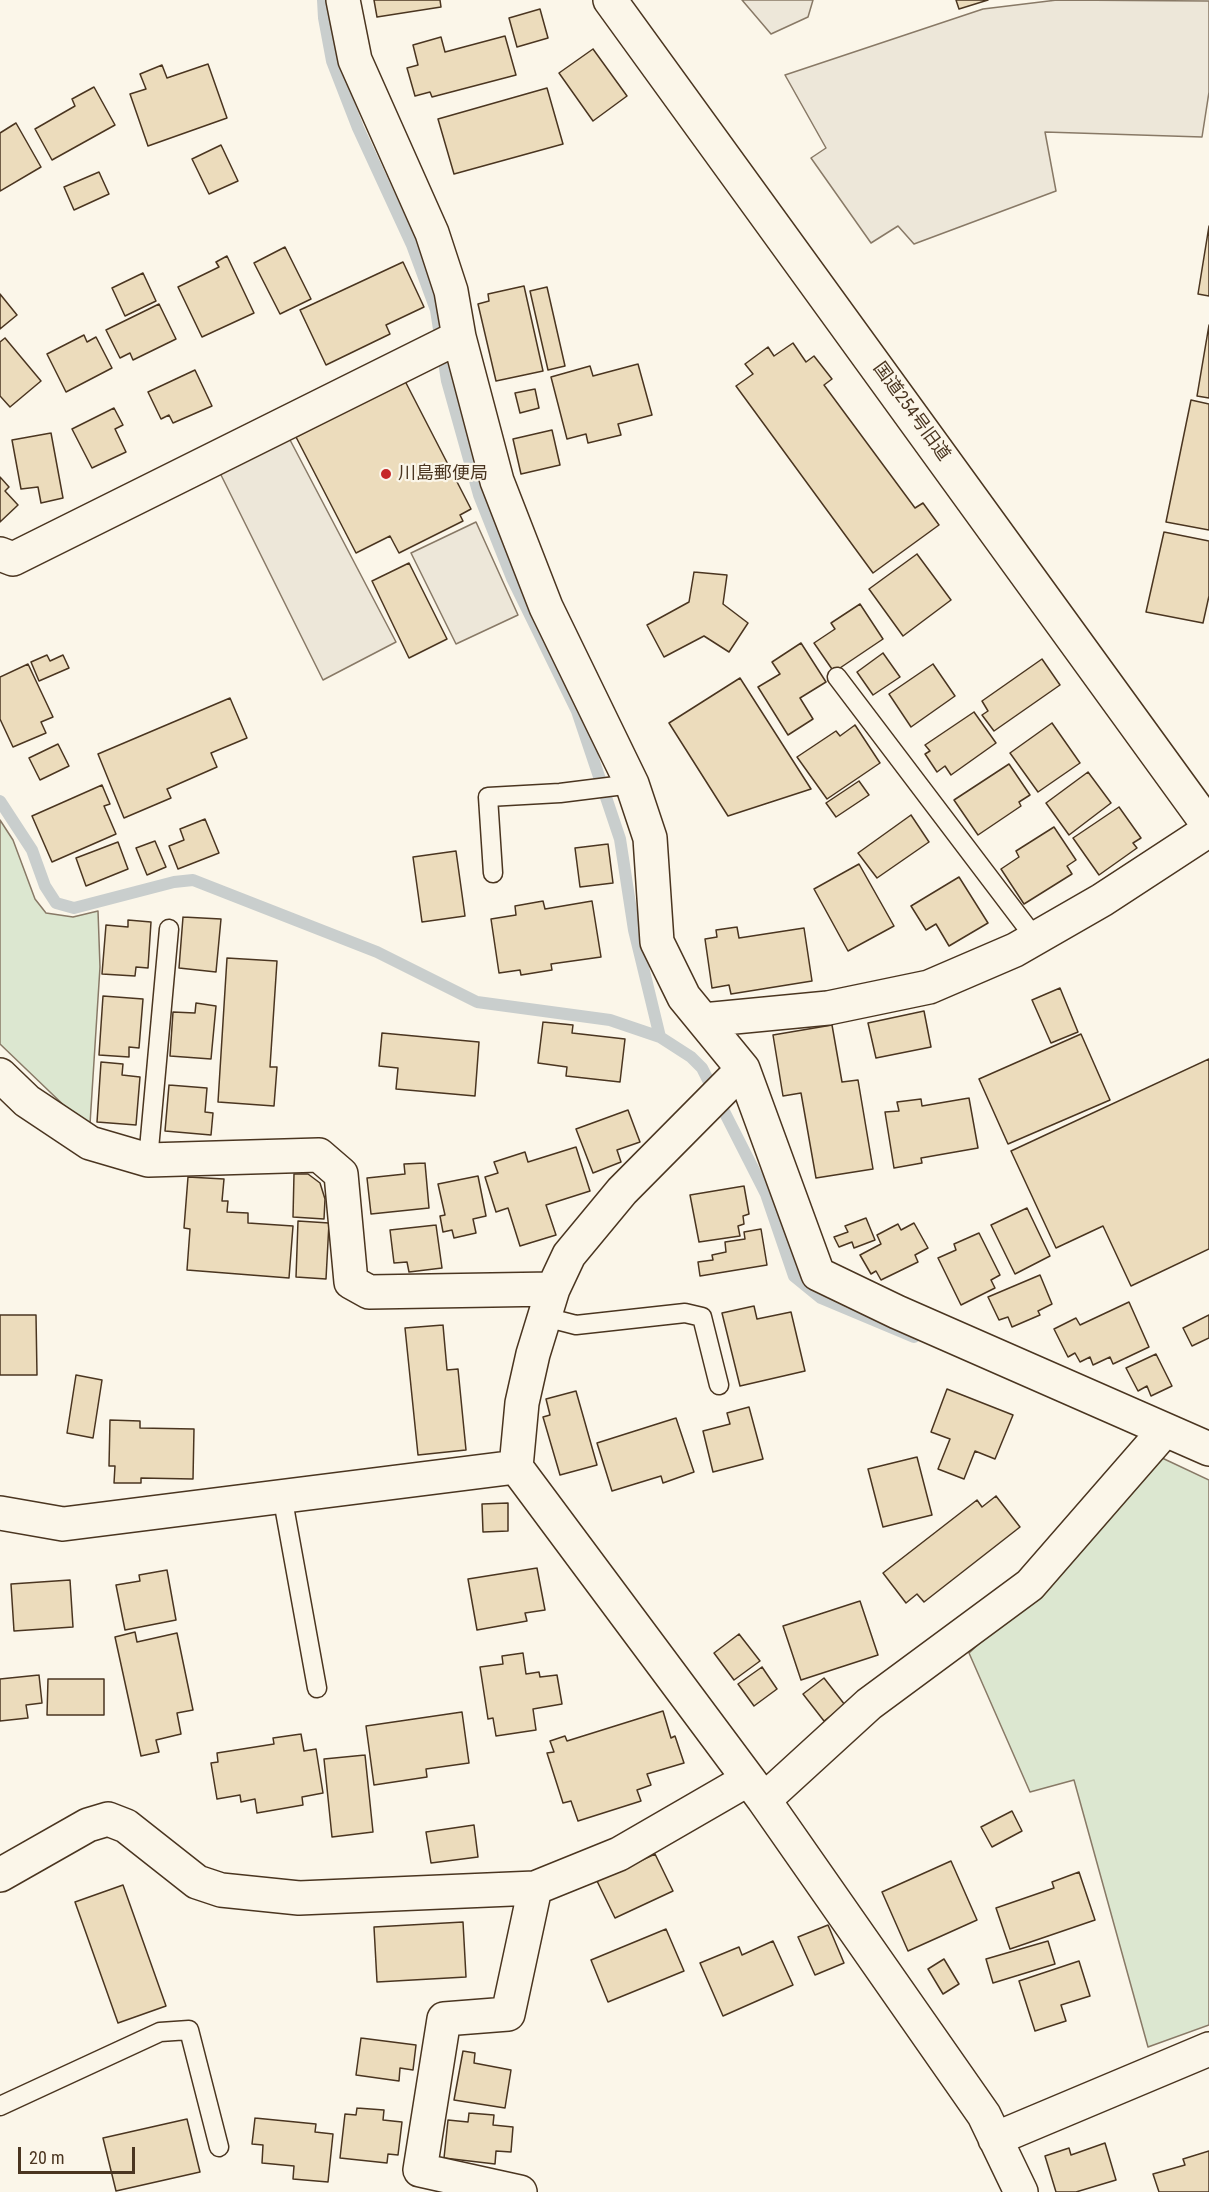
<!DOCTYPE html>
<meta charset="utf-8">
<style>
body{margin:0}
#map{position:relative;width:1209px;height:2192px;overflow:hidden;background:#fbf6e9;font-family:"Roboto Condensed",sans-serif}
canvas{display:block}
.scale{position:absolute;left:18px;top:2147px;width:117px;height:27px;box-sizing:border-box;border:3px solid #4a3520;border-top:0;padding-left:8px;font-size:18px;line-height:21px;white-space:nowrap;color:#4a3520;-webkit-text-stroke:4px #fbf6e9;paint-order:stroke}
</style>
<div id="map">
<canvas width="1209" height="2192"></canvas>
<div class="scale">20 m</div>
</div>
<script>
const g = document.querySelector('canvas').getContext('2d');
g.lineJoin = 'round';
function fillPath(path, color) { g.fillStyle = color; g.fill(path, 'evenodd'); }
const poly = rows => new Path2D(rows.map(r => 'M' + r).join(''));
function strokePath(path, color, width, dash) { g.strokeStyle = color; g.lineWidth = width; g.lineCap = dash ? 'butt' : 'round'; g.setLineDash(dash || []); g.stroke(path); }
function drawText(font, color, halo, rows, align = 'center') {
  g.font = font + ' "Roboto Condensed","Noto Sans JP",sans-serif'; g.lineWidth = 4.5; g.setLineDash([]); g.textBaseline = 'middle'; g.strokeStyle = halo; g.fillStyle = color; for (const [text, x, y, turn = 0] of rows) {
    g.save(); g.translate(x, y); g.rotate((+turn || 0) * Math.PI / 180); g.textAlign = isNaN(turn) ? turn : align; if (halo) g.strokeText(text, 0, 0); g.fillText(text, 0, 0); g.restore();
  }
}
const green = poly([
 [0,820,13,840,35,899,46,913,73,917,98,911,100,967,90,1124,75,1116,0,1044,0,820],
 [1160,1457,1209,1480,1209,2025,1148,2047,1074,1780,1030,1792,969,1653,998,1626,1041,1597,1160,1457]
]);
fillPath(green, '#dce7d0');
strokePath(green, '#887966', 1.5);
const parking = poly([
 [742,0,813,0,808,17,771,34,742,0],
 [1057,0,1209,1,1209,92,1202,137,1045,132,1056,191,914,244,898,226,871,243,811,158,826,148,785,75,983,9,1057,0],
 [289,438,396,642,323,680,219,471,289,438],
 [476,522,518,615,456,644,411,553,476,522]
]);
fillPath(parking, '#ede7d9');
strokePath(parking, '#887966', 1.5);
strokePath(poly([
 [323,0,324,18,332,61,358,128,412,245,436,310,447,381,479,495,512,578,577,711,620,839,634,930,660,1037,691,1057,702,1068,766,1194,794,1276,821,1298,914,1337],
 [0,801,32,850,45,886,56,903,74,908,174,882,193,880,377,952,477,1002,610,1020,660,1037]
]), '#c9cecd', 12);
const building = poly([
 [374,0,440,0,441,7,377,17,374,0],
 [956,0,988,0,959,9,956,0],
 [540,9,548,38,517,47,509,18,540,9],
 [505,36,516,75,432,97,430,92,415,96,407,68,418,65,413,45,441,37,445,52,505,36],
 [593,49,627,96,593,121,559,73,593,49],
 [208,64,227,118,148,146,130,94,146,89,140,74,162,65,167,78,208,64],
 [94,87,115,125,52,160,35,129,75,106,72,99,94,87],
 [547,88,563,144,454,174,438,119,547,88],
 [16,123,41,167,0,191,0,133,16,123],
 [221,145,238,181,209,194,192,159,221,145],
 [99,172,109,194,74,210,64,187,99,172],
 [1209,226,1209,296,1198,294,1209,226],
 [285,247,311,299,280,314,254,263,285,247],
 [227,256,254,313,202,337,178,287,219,267,216,262,227,256],
 [403,262,424,307,386,325,390,334,326,365,300,310,403,262],
 [143,273,156,301,125,316,112,288,143,273],
 [524,286,543,371,496,381,478,304,489,301,488,294,524,286],
 [547,287,565,366,548,370,530,291,547,287],
 [0,294,17,315,0,329,0,294],
 [159,304,176,339,133,360,130,353,120,358,106,330,159,304],
 [1209,325,1209,398,1197,396,1209,325],
 [84,335,87,342,96,337,112,368,66,392,47,354,84,335],
 [5,338,41,381,10,407,0,396,0,342,5,338],
 [793,343,806,362,814,356,832,379,824,385,915,508,923,503,939,525,873,573,736,386,753,374,745,364,768,347,774,356,793,343],
 [638,364,652,415,618,424,621,435,588,443,586,434,567,439,551,377,590,366,593,376,638,364],
 [195,370,212,406,173,423,169,415,161,419,148,392,195,370],
 [405,381,471,509,460,515,463,521,399,553,390,536,356,553,296,437,405,381],
 [535,389,539,408,520,413,515,393,535,389],
 [1191,400,1209,404,1209,530,1166,522,1191,400],
 [114,408,123,425,115,429,126,452,92,468,72,429,114,408],
 [552,430,560,465,521,474,513,439,552,430],
 [51,433,63,498,41,503,38,487,21,489,12,440,51,433],
 [0,477,9,487,5,491,18,505,0,522,0,477],
 [1164,532,1209,541,1209,596,1203,623,1146,612,1164,532],
 [917,554,951,600,903,636,869,589,917,554],
 [409,563,447,639,409,658,372,581,409,563],
 [694,572,727,575,723,604,748,623,729,652,704,636,664,657,647,625,689,602,694,572],
 [860,604,883,639,834,672,814,643,835,629,831,623,860,604],
 [801,643,826,682,800,698,813,719,788,735,758,687,780,674,772,662,801,643],
 [883,653,900,677,873,695,857,672,883,653],
 [47,655,50,661,63,655,69,668,39,681,31,662,47,655],
 [1042,659,1060,685,994,731,982,715,988,711,982,701,1042,659],
 [28,664,53,717,41,722,46,733,13,747,0,719,0,677,28,664],
 [933,664,955,696,911,727,889,694,933,664],
 [740,678,811,789,728,816,669,723,740,678],
 [230,698,247,738,211,753,217,767,167,789,171,798,124,818,98,754,230,698],
 [974,712,996,743,951,775,945,766,937,772,925,754,930,751,925,745,974,712],
 [1052,723,1080,763,1038,792,1010,753,1052,723],
 [855,725,880,763,827,799,797,757,836,731,840,736,855,725],
 [58,744,69,766,40,780,29,758,58,744],
 [1009,764,1030,795,1019,802,1021,806,978,835,954,800,1009,764],
 [1088,772,1111,803,1069,835,1046,803,1088,772],
 [859,781,869,795,836,817,826,803,859,781],
 [102,785,110,804,104,806,116,834,52,862,32,816,102,785],
 [1119,807,1141,838,1133,843,1137,848,1099,875,1073,838,1119,807],
 [911,815,929,842,877,878,858,853,911,815],
 [205,819,219,853,178,869,169,846,184,840,180,829,205,819],
 [1054,827,1076,860,1067,866,1072,874,1024,904,1001,869,1019,857,1016,851,1054,827],
 [155,841,166,867,147,875,136,848,155,841],
 [118,842,128,869,86,886,76,858,118,842],
 [608,844,613,883,580,887,575,848,608,844],
 [456,851,465,916,422,922,413,857,456,851],
 [859,864,894,926,848,951,814,889,859,864],
 [959,877,988,923,949,946,936,924,926,930,911,906,959,877],
 [543,901,545,909,592,901,601,957,551,964,552,970,521,975,520,970,499,973,491,919,516,915,515,906,543,901],
 [183,917,221,919,216,972,179,968,183,917],
 [128,920,151,922,148,968,136,967,135,976,102,974,106,925,128,927,128,920],
 [737,927,739,938,804,928,812,981,731,994,729,985,712,988,705,939,717,937,716,930,737,927],
 [227,958,277,961,270,1067,277,1067,274,1106,218,1102,227,958],
 [1060,988,1078,1032,1051,1043,1032,1000,1060,988],
 [103,996,143,999,139,1048,129,1047,129,1057,99,1055,103,996],
 [196,1003,216,1006,211,1059,170,1056,173,1012,195,1013,196,1003],
 [924,1011,931,1047,876,1058,868,1023,924,1011],
 [543,1022,573,1025,572,1033,625,1039,620,1082,566,1076,567,1067,538,1063,543,1022],
 [832,1025,842,1082,858,1080,873,1169,816,1178,801,1093,783,1096,773,1035,832,1025],
 [382,1033,479,1042,475,1096,396,1089,398,1068,379,1066,382,1033],
 [1081,1034,1110,1100,1008,1144,979,1079,1081,1034],
 [1209,1059,1209,1249,1131,1286,1103,1226,1056,1248,1011,1151,1209,1059],
 [101,1062,123,1064,122,1075,140,1077,136,1125,97,1122,101,1062],
 [169,1085,207,1088,205,1112,213,1113,211,1135,165,1131,169,1085],
 [969,1098,978,1148,921,1158,922,1163,894,1168,885,1112,899,1111,897,1102,921,1099,922,1106,969,1098],
 [628,1110,640,1142,617,1150,621,1162,593,1173,576,1129,628,1110],
 [576,1147,590,1191,546,1205,556,1235,520,1246,508,1208,496,1212,485,1177,498,1173,494,1162,525,1152,528,1162,576,1147],
 [425,1163,429,1208,371,1214,367,1178,405,1174,404,1164,425,1163],
 [294,1174,308,1174,320,1183,325,1199,324,1219,293,1217,294,1174],
 [478,1176,486,1216,473,1219,476,1233,454,1238,452,1230,443,1232,440,1216,445,1215,438,1184,478,1176],
 [188,1177,224,1179,222,1201,228,1201,227,1212,248,1213,248,1223,293,1226,289,1278,187,1270,190,1229,184,1228,188,1177],
 [744,1186,749,1214,743,1216,744,1224,738,1226,740,1236,699,1242,690,1195,744,1186],
 [1027,1208,1050,1256,1015,1274,991,1225,1027,1208],
 [866,1218,875,1240,854,1248,852,1242,839,1247,834,1237,848,1232,845,1226,866,1218],
 [298,1221,329,1223,326,1279,296,1277,298,1221],
 [914,1223,928,1248,915,1255,918,1262,881,1280,876,1271,871,1274,860,1255,881,1244,877,1235,898,1224,901,1230,914,1223],
 [436,1225,442,1268,409,1272,407,1262,394,1263,390,1230,436,1225],
 [761,1229,767,1265,700,1276,698,1262,713,1260,712,1255,726,1252,725,1242,745,1239,744,1232,761,1229],
 [979,1233,1000,1275,991,1280,995,1288,961,1305,938,1258,956,1250,954,1244,979,1233],
 [1040,1275,1052,1304,1038,1311,1040,1315,1012,1327,1008,1317,999,1320,988,1297,1040,1275],
 [1129,1302,1149,1347,1113,1364,1110,1357,1093,1365,1090,1357,1080,1362,1075,1353,1068,1357,1054,1329,1076,1318,1080,1325,1129,1302],
 [754,1306,757,1319,791,1312,805,1371,740,1386,722,1313,754,1306],
 [0,1315,36,1315,37,1375,0,1375,0,1315],
 [1209,1315,1209,1338,1192,1346,1183,1328,1209,1315],
 [443,1325,447,1370,458,1369,466,1450,418,1455,405,1328,443,1325],
 [1156,1354,1172,1386,1151,1396,1147,1386,1138,1391,1126,1368,1156,1354],
 [76,1375,102,1380,93,1438,67,1433,76,1375],
 [947,1389,1013,1415,995,1459,975,1451,964,1479,938,1469,950,1439,931,1432,947,1389],
 [576,1391,597,1465,560,1475,543,1417,550,1415,546,1399,576,1391],
 [749,1407,763,1459,713,1472,703,1431,730,1424,727,1413,749,1407],
 [676,1418,694,1472,663,1483,661,1476,612,1491,597,1443,676,1418],
 [110,1420,140,1421,140,1428,194,1429,193,1479,141,1478,141,1483,114,1483,115,1466,109,1466,110,1420],
 [917,1457,932,1515,883,1527,868,1469,917,1457],
 [996,1496,1020,1527,924,1602,917,1594,906,1603,883,1573,977,1500,982,1507,996,1496],
 [508,1503,508,1531,483,1532,482,1504,508,1503],
 [537,1568,545,1610,525,1613,527,1621,477,1630,468,1579,537,1568],
 [167,1570,176,1620,125,1630,116,1585,140,1581,139,1575,167,1570],
 [70,1580,73,1627,14,1631,11,1584,70,1580],
 [860,1601,878,1655,801,1680,783,1626,860,1601],
 [135,1632,137,1642,177,1633,193,1710,177,1713,181,1734,156,1740,159,1752,141,1756,115,1637,135,1632],
 [739,1634,760,1661,734,1680,714,1653,739,1634],
 [523,1653,526,1674,539,1672,540,1677,557,1675,562,1704,533,1709,536,1730,496,1736,493,1718,488,1719,480,1667,503,1664,502,1656,523,1653],
 [762,1667,777,1689,754,1706,738,1684,762,1667],
 [39,1675,42,1703,26,1705,28,1718,0,1721,0,1679,39,1675],
 [824,1678,845,1705,824,1721,803,1694,824,1678],
 [48,1679,104,1679,104,1715,47,1715,48,1679],
 [663,1711,671,1738,675,1736,684,1763,647,1774,651,1785,637,1790,641,1801,578,1821,571,1801,563,1803,547,1753,554,1752,550,1741,565,1736,567,1741,663,1711],
 [462,1712,469,1763,426,1769,427,1777,374,1785,366,1726,462,1712],
 [301,1734,304,1751,316,1749,323,1793,302,1797,303,1805,257,1813,255,1799,241,1802,240,1795,217,1799,211,1763,218,1762,217,1753,274,1744,273,1738,301,1734],
 [365,1755,373,1832,332,1837,324,1759,365,1755],
 [1012,1811,1022,1831,992,1847,981,1827,1012,1811],
 [474,1825,478,1857,431,1863,426,1832,474,1825],
 [655,1854,673,1891,615,1918,597,1881,655,1854],
 [951,1861,977,1920,908,1951,882,1892,951,1861],
 [1079,1872,1095,1920,1010,1949,996,1908,1054,1888,1052,1882,1079,1872],
 [123,1885,166,2006,118,2023,75,1902,123,1885],
 [463,1922,466,1977,377,1982,374,1927,463,1922],
 [828,1925,844,1963,815,1975,798,1937,828,1925],
 [666,1929,684,1971,608,2002,591,1960,666,1929],
 [773,1941,793,1985,723,2016,700,1963,739,1947,742,1955,773,1941],
 [1048,1941,1055,1964,993,1983,986,1959,1048,1941],
 [944,1959,959,1984,943,1994,928,1969,944,1959],
 [1079,1961,1090,1996,1061,2005,1066,2021,1035,2031,1019,1981,1079,1961],
 [361,2038,416,2045,413,2070,400,2068,399,2081,356,2075,361,2038],
 [463,2051,475,2053,474,2063,511,2070,505,2108,454,2100,463,2051],
 [357,2108,384,2110,383,2120,402,2122,398,2155,388,2154,387,2163,340,2158,345,2114,356,2115,357,2108],
 [469,2113,494,2115,493,2125,513,2127,511,2152,496,2151,495,2164,444,2158,448,2120,468,2122,469,2113],
 [255,2118,316,2124,315,2132,333,2134,328,2182,293,2179,294,2166,262,2163,263,2145,252,2144,255,2118],
 [187,2119,200,2172,116,2191,103,2138,187,2119],
 [1105,2143,1116,2180,1076,2192,1056,2192,1045,2156,1069,2148,1071,2155,1105,2143],
 [1209,2151,1209,2192,1159,2192,1153,2174,1185,2165,1183,2159,1209,2151]
]);
fillPath(building, '#ecdcbc');
strokePath(building, '#4a3520', 1.5);
const service = poly([
 [837,677,1035,938],
 [493,873,488,797,560,793,632,784],
 [148,1160,169,929],
 [545,1317,576,1325,685,1313,702,1317,719,1385],
 [282,1495,317,1688],
 [0,2106,160,2032,189,2030,219,2147]
]);
const minor = poly([
 [343,0,355,60,432,233,451,291,459,337,497,481,546,607,632,784,650,838,657,942,684,997,743,1069,818,1274,897,1312,1209,1449],
 [0,554,13,559,459,337],
 [703,1020,828,1008,929,987,1015,950,1102,900,1209,830],
 [743,1069,622,1191,569,1255,553,1289,533,1354,522,1403,516,1467,764,1800,984,2115,1021,2192],
 [0,1075,27,1101,90,1143,148,1160,319,1155,341,1174,351,1282,369,1292,553,1289],
 [0,1513,63,1524,516,1467],
 [764,1800,869,1704,1030,1585,1165,1430],
 [0,1875,88,1825,108,1819,126,1826,197,1882,221,1890,299,1898,535,1888,619,1854,747,1780],
 [995,2139,1209,2049],
 [520,2192,420,2170,444,2019,508,2014,535,1888]
]);
const tertiary = poly([
 [610,0,1209,826]
]);
strokePath(service, '#4a3520', 21);
strokePath(minor, '#4a3520', 36);
strokePath(tertiary, '#4a3520', 36);
strokePath(service, '#fbf6e9', 18);
strokePath(minor, '#fbf6e9', 33);
strokePath(tertiary, '#fbf6e9', 33);
for (const [x, y, r, color] of [
 [386,474,6,"#c62828"]
]) { const dot = new Path2D(); dot.arc(x, y, r, 0, 2 * Math.PI); g.fillStyle = color; g.fill(dot); strokePath(dot, '#fbf6e9', 2); }
drawText('18px', '#4a3520', '#fbf6e9', [
 ["国道254号旧道",911,412,54]
]);
drawText('18px', '#4a3520', '#fbf6e9', [
 ["川島郵便局",398,474]
], 'left');
</script>
